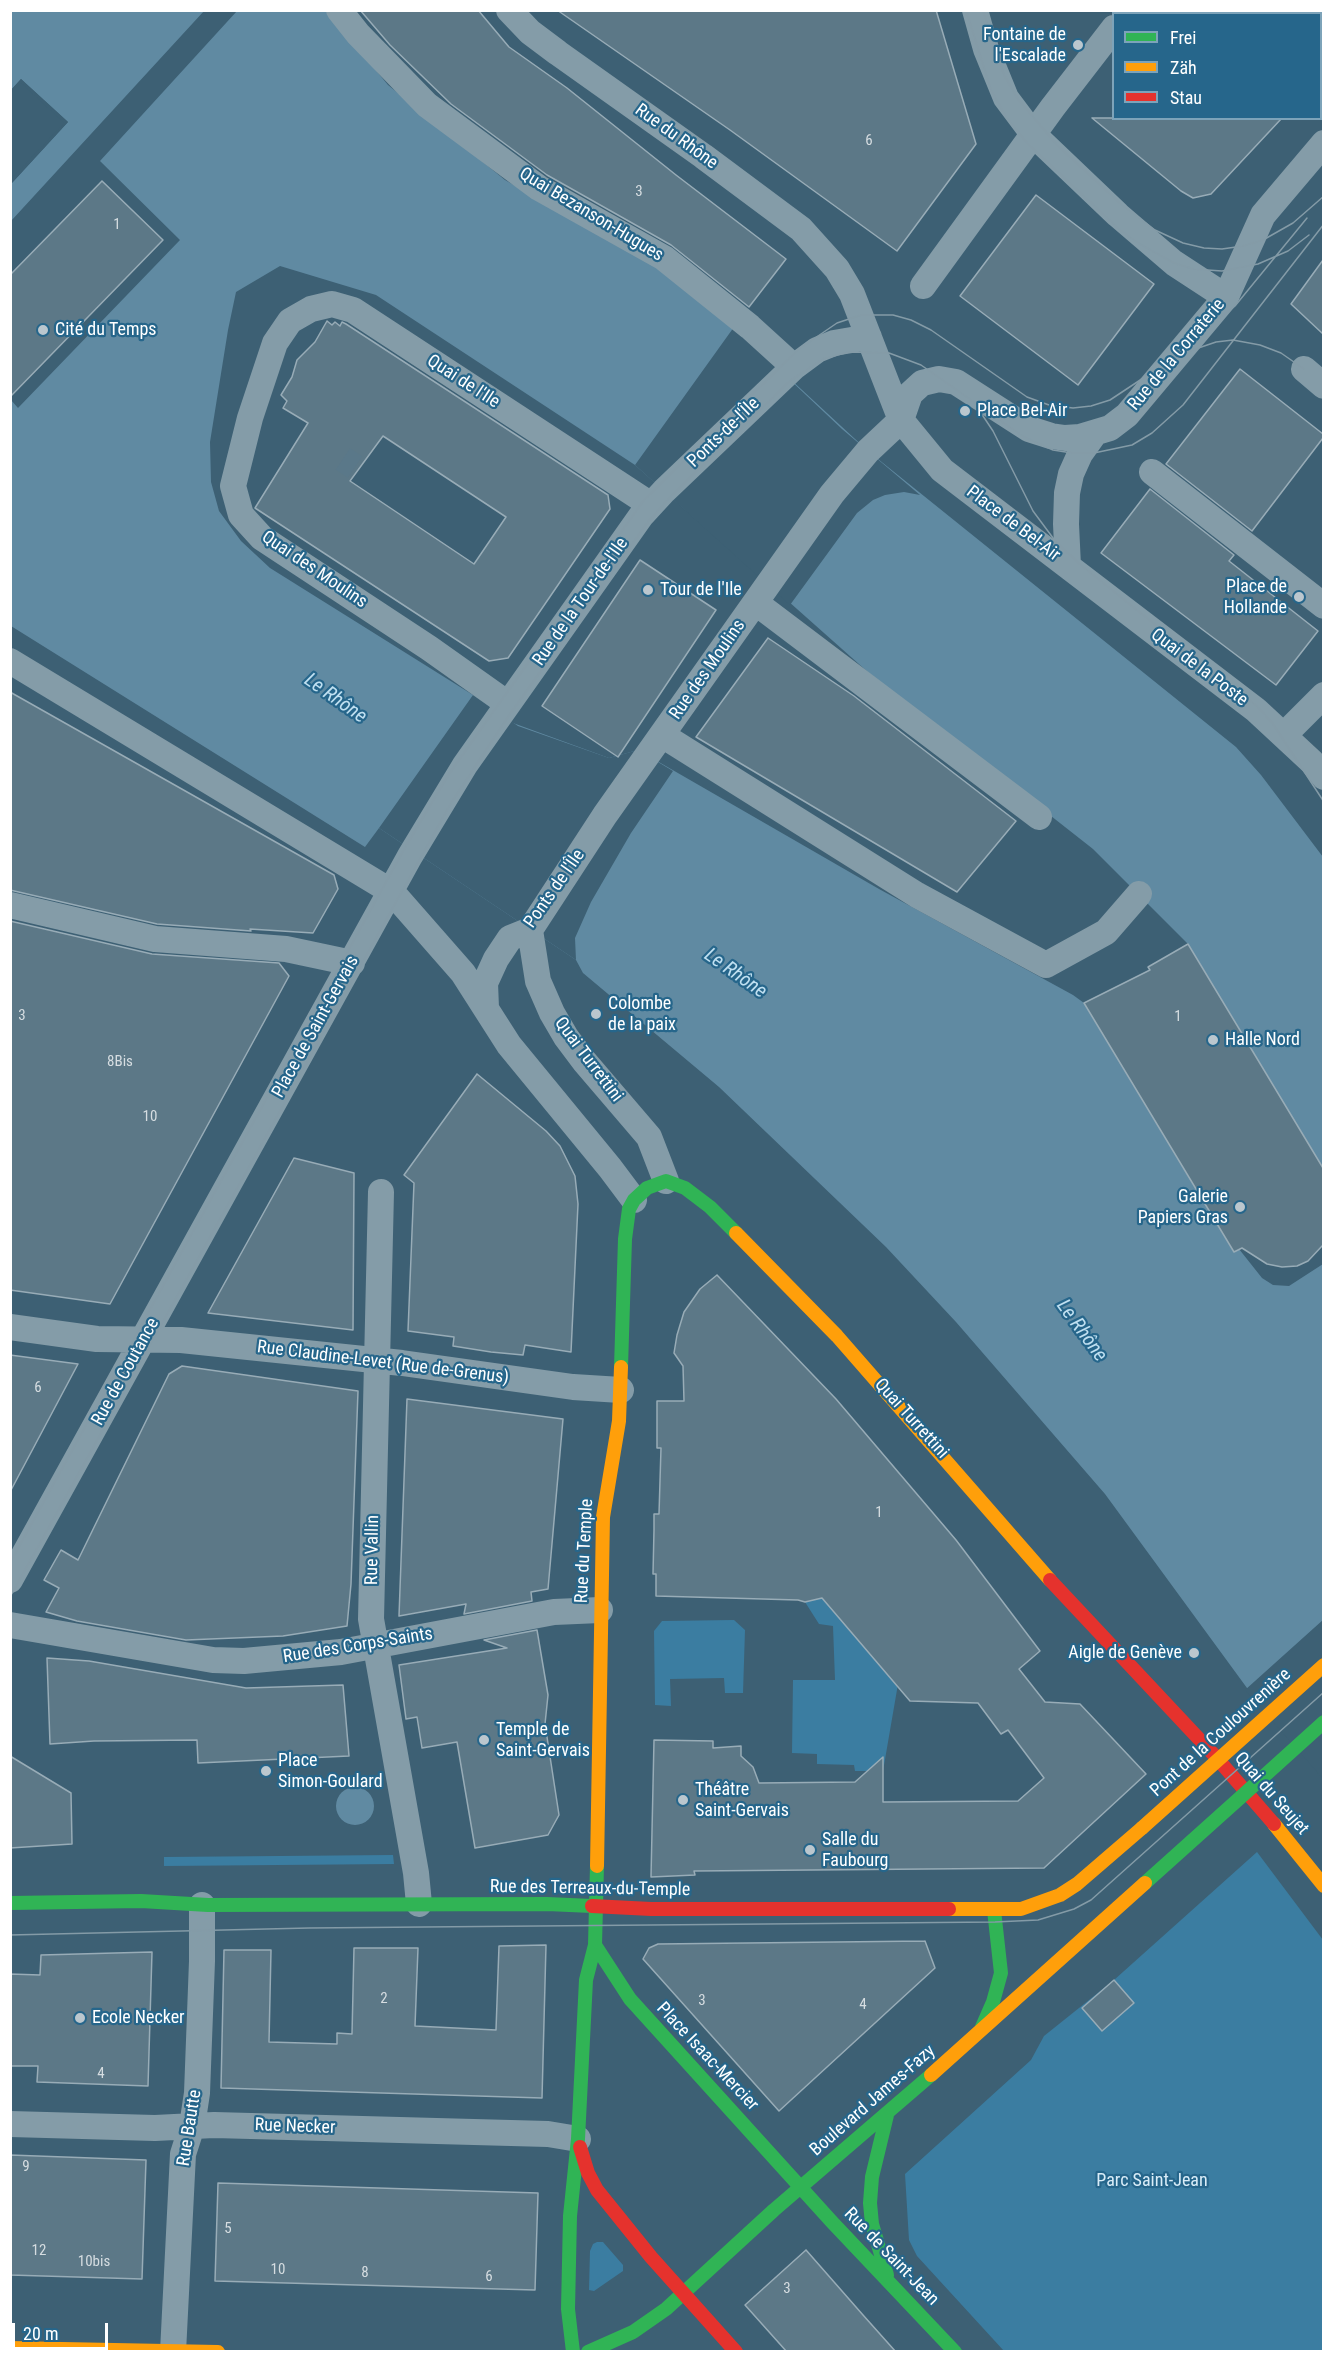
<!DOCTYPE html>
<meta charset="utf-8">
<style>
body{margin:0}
#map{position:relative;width:1334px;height:2362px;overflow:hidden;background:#3d6074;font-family:"Roboto Condensed",sans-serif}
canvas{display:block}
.frame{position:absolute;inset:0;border:12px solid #fff;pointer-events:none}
.legend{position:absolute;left:1112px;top:12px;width:210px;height:108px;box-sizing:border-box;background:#26668b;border:2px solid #7da3b9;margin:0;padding:8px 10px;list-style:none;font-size:18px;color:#fff}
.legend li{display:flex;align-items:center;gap:12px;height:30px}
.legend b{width:30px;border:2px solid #7da3b9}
.scale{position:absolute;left:12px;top:2323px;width:96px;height:27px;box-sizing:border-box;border:3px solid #fff;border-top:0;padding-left:8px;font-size:18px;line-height:21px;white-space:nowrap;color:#fff;-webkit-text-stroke:4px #26668b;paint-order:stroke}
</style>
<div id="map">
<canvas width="1334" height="2362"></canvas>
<div class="frame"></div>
<ul class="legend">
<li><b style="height:8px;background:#30b455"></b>Frei</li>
<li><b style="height:8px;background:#ff9f0a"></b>Zäh</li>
<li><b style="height:8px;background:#e5322d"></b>Stau</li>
</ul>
<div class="scale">20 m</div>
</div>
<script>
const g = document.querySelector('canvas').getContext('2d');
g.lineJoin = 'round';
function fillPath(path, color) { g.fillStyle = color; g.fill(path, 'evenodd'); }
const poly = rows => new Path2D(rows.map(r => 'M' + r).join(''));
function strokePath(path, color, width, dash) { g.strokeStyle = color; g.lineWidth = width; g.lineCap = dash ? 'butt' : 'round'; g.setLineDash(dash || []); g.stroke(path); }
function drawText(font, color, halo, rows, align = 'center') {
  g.font = font + ' "Roboto Condensed",sans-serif'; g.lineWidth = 4.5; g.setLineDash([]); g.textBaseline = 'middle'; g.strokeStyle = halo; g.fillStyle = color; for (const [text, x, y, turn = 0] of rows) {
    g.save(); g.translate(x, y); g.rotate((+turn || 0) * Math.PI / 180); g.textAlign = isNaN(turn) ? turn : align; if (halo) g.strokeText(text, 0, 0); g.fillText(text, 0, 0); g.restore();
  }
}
fillPath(poly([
 [814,1589,898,1684,883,1771,855,1771,854,1765,817,1764,817,1754,792,1753,793,1680,835,1680,833,1626,819,1624,805,1602],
 [734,1620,745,1630,743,1693,725,1693,724,1678,670,1679,671,1706,655,1705,654,1631,662,1621],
 [1257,1852,1323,1940,1323,2351,1004,2351,917,2256,909,2240,905,2174,1031,2060,1044,2036,1114,1980],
 [393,1855,394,1864,164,1866,164,1857],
 [597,2242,603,2242,623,2265,623,2271,594,2291,589,2290,590,2251,593,2244]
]), '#3b7da1');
fillPath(poly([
 [11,11,327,11,388,85,505,180,661,269,734,327,868,451,1236,747,1261,775,1323,857,1323,1168,1188,944,1093,849,869,673,635,465,376,295,280,266,236,292,228,330,210,442,211,482,219,511,241,541,270,568,473,695,513,723,609,758,638,750,879,889,1073,995,1084,1003,1234,1252,1239,1249,1262,1278,1273,1285,1289,1286,1323,1264,1323,1777,1247,1688,1105,1494,956,1322,886,1247,719,1087,583,973,576,960,379,828,365,847,11,626,11,184,68,122,21,79,11,90],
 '336 1806a19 19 0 1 1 38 0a19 19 0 1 1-38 0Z'
]), '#608aa2');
fillPath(poly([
 [204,11,237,11,100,161,180,240,18,408,11,400,11,221],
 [21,79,68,122,11,184,10,180,64,123,21,83,10,93,11,90],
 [734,327,842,429,920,495,904,492,885,495,873,500,857,513,790,605,635,465],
 [473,695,518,726,609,758,638,750,673,771,631,833,591,902,575,938,576,960,379,828],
 [1324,1619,1324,1780,1245,1690]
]), '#3d6074');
const building = poly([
 [360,10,478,10,509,47,567,88,676,175,786,259,749,307,671,245,547,175,451,104,390,45,360,10],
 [557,10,936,10,976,144,897,251,730,130,557,10],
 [1092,118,1282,118,1211,194,1193,198,1181,191,1092,118],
 [102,181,163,240,10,397,10,275,102,181],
 [1036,195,1154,284,1078,385,960,296,1036,195],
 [1323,260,1323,334,1291,304,1323,260],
 [327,321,332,325,335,322,340,326,342,322,346,324,608,495,610,509,508,658,489,661,255,508,308,423,283,408,287,401,281,395,292,377,297,360,315,342,327,321],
 [383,436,506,517,474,564,350,481,383,436],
 [1240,369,1323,434,1323,438,1252,531,1166,464,1240,369],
 [1150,489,1234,555,1229,561,1318,631,1276,685,1101,553,1150,489],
 [640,560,716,610,618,757,542,706,640,560],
 [768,638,854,696,1016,821,957,892,696,737,768,638],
 [10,692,334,875,338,889,313,933,250,929,251,931,157,924,10,890,10,692],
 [10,921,152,954,279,963,289,976,110,1304,10,1290,10,921],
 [1188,944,1323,1168,1323,1245,1308,1261,1297,1266,1282,1267,1267,1264,1242,1248,1234,1252,1084,1003,1150,970,1148,967,1188,944],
 [477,1074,546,1131,560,1146,575,1176,578,1204,571,1352,525,1345,523,1355,491,1352,453,1346,454,1337,408,1331,414,1183,404,1175,477,1074],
 [294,1158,354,1173,353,1330,208,1313,294,1158],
 [717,1275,836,1399,956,1540,1040,1651,1019,1669,1045,1702,1080,1704,1146,1774,1044,1868,694,1871,695,1875,651,1877,654,1740,713,1741,713,1748,741,1746,741,1756,753,1767,759,1783,855,1782,883,1757,883,1802,1018,1801,1044,1778,1008,1730,1001,1734,978,1703,910,1701,822,1598,805,1602,798,1600,656,1596,656,1574,653,1574,654,1530,654,1514,659,1514,661,1448,657,1448,657,1401,684,1401,683,1366,674,1353,677,1335,684,1312,700,1289,717,1275],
 [10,1355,78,1364,10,1492,10,1355],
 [182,1366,358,1391,351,1584,347,1626,283,1636,186,1640,77,1621,46,1612,59,1588,44,1580,61,1550,78,1560,169,1374,182,1366],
 [407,1399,563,1419,548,1589,531,1592,532,1601,464,1614,466,1604,399,1616,407,1399],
 [537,1630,548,1695,545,1724,559,1815,548,1835,475,1848,457,1742,422,1748,417,1717,406,1719,399,1665,507,1648,484,1640,537,1630],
 [47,1658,89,1661,246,1688,343,1685,349,1756,198,1763,197,1740,94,1741,50,1744,47,1658],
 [10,1756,71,1793,72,1844,10,1848,10,1756],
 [925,1941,935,1968,779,2111,643,1959,649,1948,658,1944,925,1941],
 [546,1945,542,2098,221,2088,224,1950,271,1950,269,2042,337,2044,337,2033,352,2034,354,1948,418,1948,415,2026,496,2030,499,1946,546,1945],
 [152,1952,148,2086,37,2082,38,2066,10,2066,10,1974,40,1975,41,1955,152,1952],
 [1114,1980,1134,2003,1102,2031,1082,2008,1114,1980],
 [10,2155,146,2160,142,2279,10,2275,10,2155],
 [218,2183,538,2193,535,2290,215,2281,218,2183],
 [806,2250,863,2315,896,2352,787,2352,745,2305,806,2250]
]);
fillPath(building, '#5c7887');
strokePath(building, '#98acb7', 1.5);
strokePath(poly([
 [343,459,355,467]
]), '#5a7889', 26, [26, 13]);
strokePath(poly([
 [339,10,358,34,427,105,539,188,664,258,750,327,794,367],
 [509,10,530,32,558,53,703,156,801,229,837,269,852,294,901,420,942,470,1256,710,1312,762,1324,777],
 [975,10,986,49,1006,98,1033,134,1118,215,1174,263,1226,297],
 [1125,14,1127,10],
 [923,286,1053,107,1114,28],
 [1304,369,1324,386],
 [1152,472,1324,606],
 [1068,566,1066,524,1067,493,1071,474,1080,454,1095,433],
 [756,603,1039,817],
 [10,661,392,892,463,973,509,1045,610,1168,634,1200],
 [508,704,429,648,262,538,241,515,233,486,250,418,275,343,290,321,311,309,332,304,353,310,651,505],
 [662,735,917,895,1046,965,1106,932,1139,894],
 [1284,735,1324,695],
 [10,905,155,939,286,949,352,963],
 [530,930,538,981,552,1013,566,1037,584,1061,649,1137,666,1181],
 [486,1008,485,983,496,959,510,938,530,930,605,815,832,494,868,451,901,420,910,394,922,383,939,379,956,382,1029,429,1051,436,1065,438,1080,437,1110,428,1127,415,1226,297,1263,215,1324,143],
 [381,1192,371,1619,416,1873,419,1904],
 [10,1327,97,1339,181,1340,402,1363,573,1387,621,1390],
 [10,1580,410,856,465,765,641,516,664,491,794,367,817,350,834,343,869,337],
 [10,1625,213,1660,244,1661,341,1652,554,1612,600,1610],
 [10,2124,155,2128,214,2125,548,2134,578,2139],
 [173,2352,183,2154,192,2126,197,2093,202,1961,202,1905]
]), '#849ca8', 26);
strokePath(poly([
 [621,1367,625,1239,629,1209,634,1200,647,1188,666,1181,685,1188,710,1207,736,1233],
 [1145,1883,1242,1796],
 [10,1903,141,1901,208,1905,547,1904,592,1906],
 [595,1945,630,1999,832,2222,955,2352],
 [982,2027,993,2002,1001,1973,994,1910],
 [887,2115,872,2177,870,2203,872,2224,887,2275],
 [573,2352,568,2309,570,2216,578,2139,586,1980,595,1945,597,1866],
 [588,2352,633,2332,666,2309,774,2210,931,2075]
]), '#30b455', 14);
strokePath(poly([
 [736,1233,837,1336,1050,1580],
 [1274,1824,1324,1886],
 [597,1866,603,1517,619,1421,621,1367],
 [949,1909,1021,1909,1060,1895,1077,1884,1142,1828],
 [931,2075,1145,1883],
 [10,2348,218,2352]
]), '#ff9f0a', 14);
strokePath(poly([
 [1050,1580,1215,1756,1274,1824],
 [592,1906,651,1909,949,1909],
 [580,2147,588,2173,597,2190,651,2257,736,2352]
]), '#e5322d', 14);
strokePath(poly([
 [966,10,991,90,1006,117,1027,143,1120,230,1138,243,1174,263,1193,269,1222,271,1258,264,1288,251,1309,235],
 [983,10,1004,75,1018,99,1057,145,1122,205,1155,230,1183,243,1204,248,1222,249,1243,246,1263,240,1293,223,1324,196],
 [1180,349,1235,306,1307,218],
 [979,410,993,431,1033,511,1056,542,1082,566,1258,707,1273,724,1324,802],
 [10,1563,406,846,449,774,644,500,799,349,837,323,861,315,893,315,911,320,931,330,1027,397,1049,405,1073,408,1091,406,1110,400,1178,355,1216,342,1233,340,1260,345,1281,353,1304,369],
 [10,1597,451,803,510,714,648,522,671,496,790,381,823,359,849,352,889,353,921,365,1024,437,1053,450,1072,453,1094,453,1132,445,1152,433,1183,405,1324,224],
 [10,1935,309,1928,995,1922,1038,1920,1074,1909,1091,1900,1324,1692]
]), '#849ba7', 1.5);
strokePath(poly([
 [1242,1796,1324,1722]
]), '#30b455', 14);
strokePath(poly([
 [1142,1828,1324,1665]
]), '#ff9f0a', 14);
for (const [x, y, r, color] of [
 [1078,45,6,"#bbc7ce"],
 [43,330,6,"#bbc7ce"],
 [965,411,6,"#bbc7ce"],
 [648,590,6,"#bbc7ce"],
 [1299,597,6,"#bbc7ce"],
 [596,1014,6,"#bbc7ce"],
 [1213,1040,6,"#bbc7ce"],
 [1240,1207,6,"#bbc7ce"],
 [1194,1653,6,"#bbc7ce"],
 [484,1740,6,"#bbc7ce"],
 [266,1771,6,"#bbc7ce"],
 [683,1800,6,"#bbc7ce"],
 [810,1850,6,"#bbc7ce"],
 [80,2018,6,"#bbc7ce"]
]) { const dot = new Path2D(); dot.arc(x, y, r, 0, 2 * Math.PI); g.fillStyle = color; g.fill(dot); strokePath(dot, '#26668b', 2); }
drawText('15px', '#d6dde1', null, [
 ["6",869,141],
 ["3",639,192],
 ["1",117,225],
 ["3",22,1016],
 ["1",1178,1017],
 ["8Bis",120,1062],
 ["10",150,1117],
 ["6",38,1388],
 ["1",879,1513],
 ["2",384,1999],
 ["3",702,2001],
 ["4",863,2005],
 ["4",101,2074],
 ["9",26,2167],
 ["5",228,2229],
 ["12",39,2251],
 ["10bis",94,2262],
 ["10",278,2270],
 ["8",365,2273],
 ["6",489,2277],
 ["3",787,2289]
]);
drawText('18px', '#fff', '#26668b', [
 ["Fontaine de",1066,35,"right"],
 ["l'Escalade",1066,56,"right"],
 ["Cité du Temps",55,330],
 ["Place Bel-Air",977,411],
 ["Place de",1287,587,"right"],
 ["Hollande",1287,608,"right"],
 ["Tour de l'Ile",660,590],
 ["Colombe",608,1004],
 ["de la paix",608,1025],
 ["Halle Nord",1225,1040],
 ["Galerie",1228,1197,"right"],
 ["Papiers Gras",1228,1218,"right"],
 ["Aigle de Genève",1182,1653,"right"],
 ["Temple de",496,1730],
 ["Saint-Gervais",496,1751],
 ["Place",278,1761],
 ["Simon-Goulard",278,1782],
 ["Théâtre",695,1790],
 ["Saint-Gervais",695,1811],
 ["Salle du",822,1840],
 ["Faubourg",822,1861],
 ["Ecole Necker",92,2018]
], 'left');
drawText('18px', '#fff', '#26668b', [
 ["Rue du Rhône",676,137,36],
 ["Quai Bezanson-Hugues",591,215,31],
 ["Rue de la Corraterie",1177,355,-50],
 ["Quai de l'Ile",463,382,33],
 ["Ponts-de-l'Île",724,433,-44],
 ["Place de Bel-Air",1013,524,37],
 ["Quai des Moulins",314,570,34],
 ["Rue de la Tour-de-l'Ile",581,602,-55],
 ["Quai de la Poste",1199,668,37],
 ["Rue des Moulins",708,670,-55],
 ["Ponts de l'Île",555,889,-55],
 ["Place de Saint-Gervais",316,1027,-61],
 ["Quai Turrettini",588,1060,53],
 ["Rue Claudine-Levet (Rue de-Grenus)",383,1363,7],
 ["Rue de Coutance",126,1372,-61],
 ["Quai Turrettini",911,1419,48],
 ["Rue Vallin",373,1550,-89],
 ["Rue du Temple",585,1551,-87],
 ["Rue des Corps-Saints",358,1646,-9],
 ["Pont de la Coulouvrenière",1221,1733,-42],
 ["Quai du Seujet",1271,1794,49],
 ["Rue des Terreaux-du-Temple",590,1889,1],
 ["Place Isaac-Mercier",707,2057,47],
 ["Boulevard James-Fazy",873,2101,-41],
 ["Rue Necker",295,2127,2],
 ["Rue Bautte",190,2128,-81],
 ["Rue de Saint-Jean",891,2257,46]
]);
drawText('18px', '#d9edf8', '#26668b', [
 ["Parc Saint-Jean",1152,2181]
]);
drawText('italic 20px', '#c0e0f1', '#26668b', [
 ["Le Rhône",335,699,35],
 ["Le Rhône",735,974,35],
 ["Le Rhône",1081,1331,54]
]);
</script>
